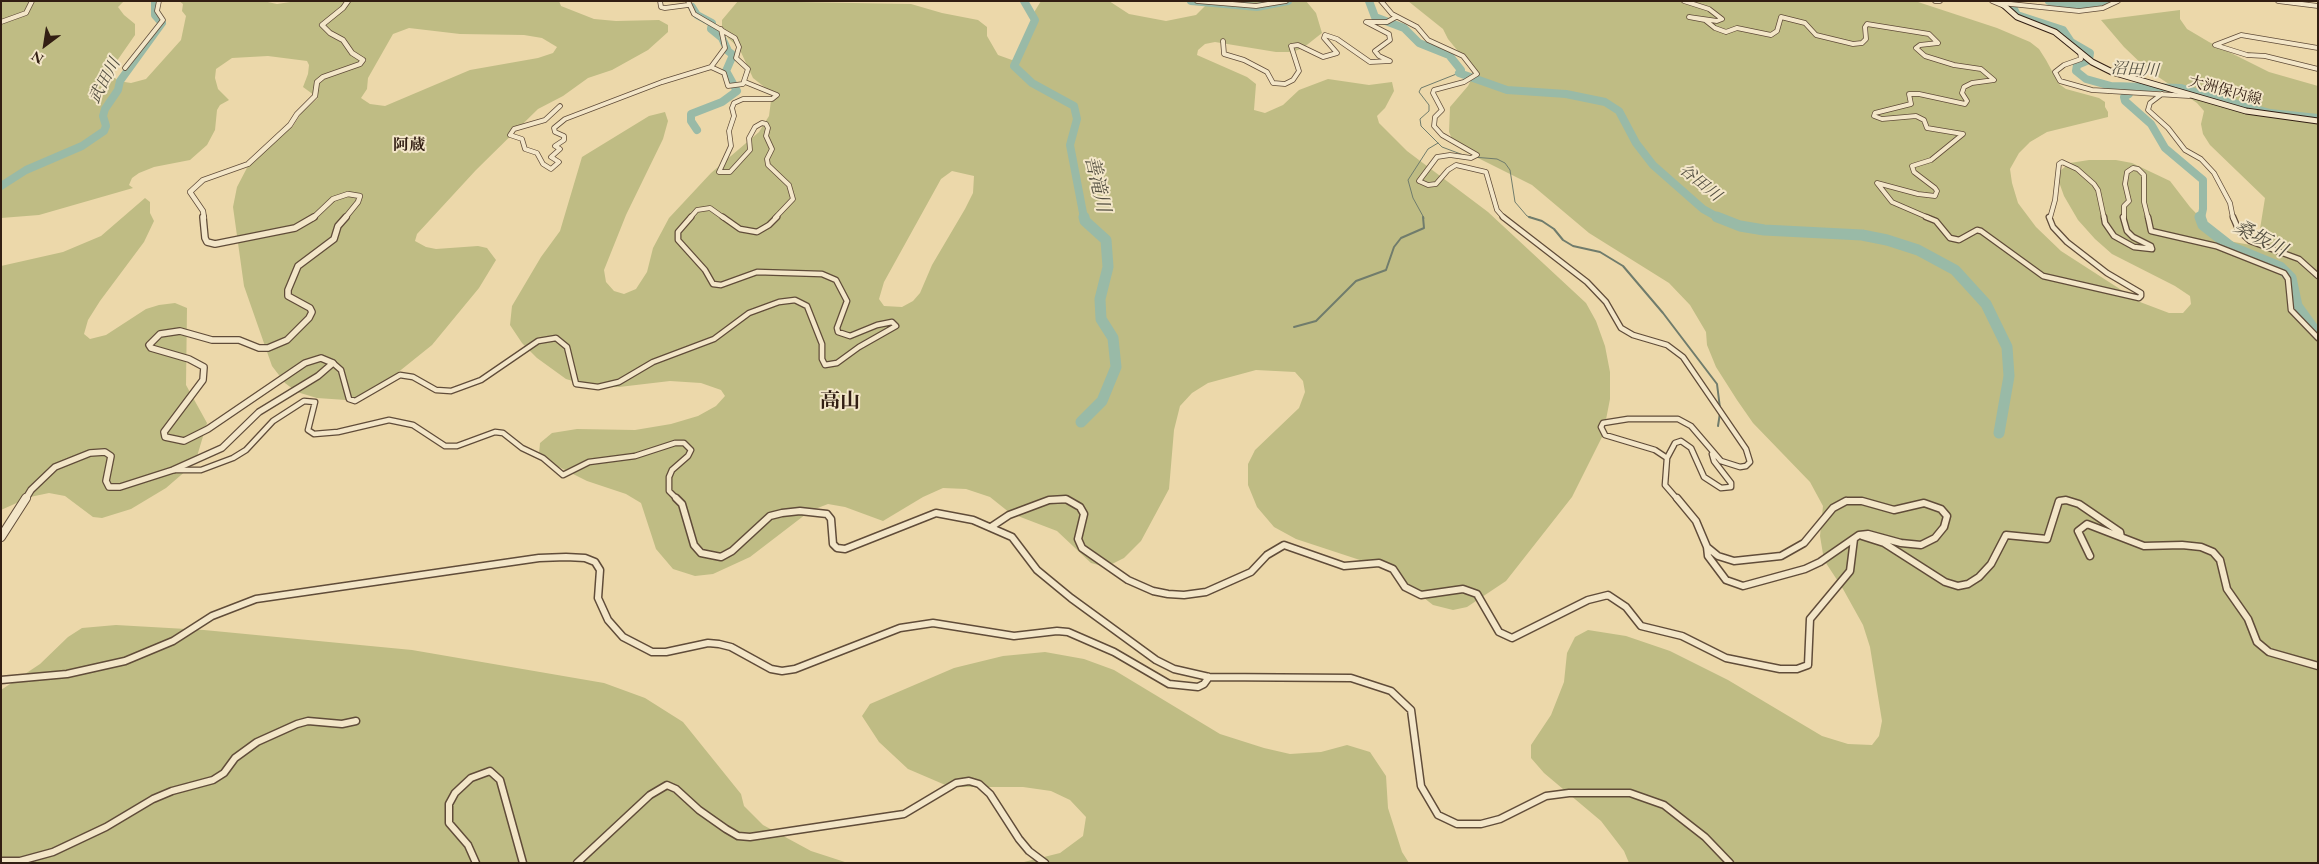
<!DOCTYPE html>
<meta charset="utf-8">
<style>
body{margin:0}
#map{position:relative;width:2319px;height:864px;overflow:hidden;background:#ecd8aa;font-family:"EB Garamond",serif}
canvas{display:block}
.frame{position:absolute;inset:0;border:2px solid #321e13;pointer-events:none}
.north{position:absolute;left:20px;top:20px;width:50px;height:50px;-webkit-text-stroke:4px #f3e6c8;paint-order:stroke;rotate:211deg;font-size:14px;font-weight:700;line-height:20px;text-align:center;color:#321e13}
.north::after{content:'';display:block;margin:auto;width:18px;height:22px;background:#321e13;clip-path:polygon(50% 0,100% 100%,50% 72%,0 100%)}
</style>
<div id="map">
<canvas width="2319" height="864"></canvas>
<div class="frame"></div>
<div class="north">N</div>
</div>
<script>
const g = document.querySelector('canvas').getContext('2d');
g.lineJoin = 'round';
function fillPath(path, color) { g.fillStyle = color; g.fill(path, 'evenodd'); }
const poly = rows => new Path2D(rows.map(r => 'M' + r).join(''));
function strokePath(path, color, width, dash) { g.strokeStyle = color; g.lineWidth = width; g.lineCap = dash ? 'butt' : 'round'; g.setLineDash(dash || []); g.stroke(path); }
function drawText(font, color, halo, rows, align = 'center') {
  g.font = font + ' "EB Garamond","Noto Serif JP",serif'; g.lineWidth = 4; g.setLineDash([]); g.textBaseline = 'middle'; g.strokeStyle = halo; g.fillStyle = color; for (const [text, x, y, turn = 0] of rows) {
    g.save(); g.translate(x, y); g.rotate((+turn || 0) * Math.PI / 180); g.textAlign = isNaN(turn) ? turn : align; if (halo) g.strokeText(text, 0, 0); g.fillText(text, 0, 0); g.restore();
  }
}
fillPath(poly([
 [1,1,124,1,118,7,124,15,135,24,135,35,112,68,112,75,118,81,131,83,146,79,181,40,186,16,182,11,183,4,179,1,263,1,277,4,297,1,559,1,561,6,594,19,616,21,659,20,668,25,668,32,648,50,612,70,588,78,563,96,538,109,476,170,417,234,415,241,426,247,436,249,478,246,487,248,496,260,479,288,432,345,381,386,364,395,346,400,317,398,297,392,285,383,272,366,244,286,233,207,237,187,249,164,293,126,302,112,318,98,303,87,308,74,309,65,307,61,268,56,232,58,216,69,215,78,218,89,229,100,220,105,217,110,215,130,207,145,190,160,154,167,139,173,132,178,129,185,133,188,39,215,1,218],
 [409,28,460,34,524,35,542,38,557,47,553,53,538,58,470,70,385,106,370,104,361,98,367,89,368,78,393,34],
 [738,1,911,4,942,13,978,20,987,27,987,36,998,55,1012,60,1018,58,1024,45,1033,14,1041,1,1109,1,1129,14,1166,21,1196,15,1210,1,1306,1,1316,13,1322,33,1303,48,1292,52,1276,52,1215,42,1205,44,1198,50,1197,55,1247,77,1256,84,1254,110,1265,113,1283,105,1299,90,1328,79,1369,85,1392,82,1394,91,1385,108,1377,116,1379,123,1407,151,1488,212,1586,303,1596,321,1605,346,1610,372,1610,399,1603,435,1572,497,1506,581,1467,607,1453,610,1433,605,1392,573,1366,562,1296,539,1274,527,1257,507,1248,485,1248,464,1255,450,1299,408,1305,392,1303,381,1295,372,1256,370,1208,383,1192,393,1180,406,1174,430,1169,489,1141,541,1124,558,1106,567,1091,563,1057,531,1010,513,990,497,966,489,943,488,923,497,883,521,845,507,828,504,810,511,750,557,713,574,695,576,673,569,656,549,641,503,626,494,587,481,553,464,539,454,540,443,552,433,577,429,635,430,671,424,698,416,716,406,725,396,721,390,701,383,670,381,619,387,586,385,566,379,537,358,522,343,510,325,512,306,541,257,560,231,582,157,649,116,665,112,668,121,663,139,626,215,604,270,606,282,614,291,624,294,636,289,647,272,653,248,669,218,711,173,759,132,769,116,772,93,753,78,739,48,728,38,722,26,722,20],
 [952,171,974,176,973,193,965,209,932,265,920,293,913,301,902,307,884,306,879,299,884,282,941,179],
 [1408,1,1915,1,1997,28,2030,42,2039,49,2046,60,2059,84,2066,89,2099,98,2105,102,2105,107,2108,112,2108,117,2047,132,2030,142,2019,153,2010,169,2012,183,2018,203,2036,227,2061,251,2140,302,2169,313,2183,313,2191,304,2190,296,2175,286,2112,254,2095,239,2078,220,2064,196,2059,182,2061,170,2070,163,2089,160,2116,160,2132,163,2170,181,2190,207,2218,236,2234,242,2273,249,2260,229,2265,198,2210,145,2203,134,2201,124,2204,111,2197,103,2148,70,2124,47,2101,20,2180,10,2180,19,2187,29,2209,42,2269,72,2318,86,2318,863,1629,863,1624,851,1601,821,1544,773,1531,758,1531,745,1551,715,1564,682,1567,653,1575,637,1588,630,1626,636,1670,651,1728,680,1822,736,1848,744,1872,745,1879,736,1882,721,1870,647,1863,625,1843,589,1824,560,1820,536,1823,506,1810,482,1753,423,1737,400,1716,367,1707,345,1706,332,1690,305,1669,283,1589,233,1532,185,1462,150,1453,141,1449,132,1450,107,1468,86,1473,76,1471,67,1448,39,1443,29],
 [145,198,150,202,150,213,154,221,144,242,100,301,88,320,84,334,90,339,106,335,146,309,159,305,175,303,187,308,186,385,207,423,195,463,166,488,131,509,102,518,93,517,65,496,49,493,30,497,1,510,1,266,63,252,101,236],
 [116,625,204,630,412,650,604,683,645,698,683,722,741,794,744,806,763,825,811,851,848,863,1,863,1,690,40,664,68,637,82,628],
 [1045,652,1084,659,1114,670,1220,734,1264,748,1290,754,1321,752,1347,745,1370,752,1386,776,1388,808,1402,852,1409,863,1020,863,1060,853,1083,836,1086,817,1070,800,1051,791,1023,787,950,787,908,769,879,742,862,716,870,704,954,668,1003,656]
]), '#bfbc84');
strokePath(poly([
 [1459,73,1421,88,1419,92,1429,105,1429,111,1420,119,1421,126,1442,147,1466,156],
 [1473,157,1497,159,1505,163,1510,170,1515,202,1527,216,1533,218],
 [1424,218,1413,198,1408,180,1428,149,1438,143]
]), '#707c6c', 1);
strokePath(poly([
 [1529,217,1542,221,1554,229,1563,240,1573,246,1600,252,1623,266,1663,313,1717,384,1720,408],
 [1294,327,1316,321,1356,281,1386,270,1394,247,1401,238,1424,228,1423,217],
 [1718,426,1720,413]
]), '#707c6c', 2);
strokePath(poly([
 [1024,1,1035,20,1014,66,1032,83,1074,106,1077,119,1070,145,1084,218],
 [1191,1,1257,7,1288,1],
 [1369,1,1375,17,1404,28,1419,43,1449,55,1461,70,1459,73,1507,90,1566,94,1605,102,1619,111,1636,143,1653,165,1703,209,1719,218],
 [2010,1,2017,15,2063,30,2071,42,2090,53,2089,60,2077,65,2076,71,2086,79,2111,86,2181,88,2270,113,2318,118],
 [2049,1,2073,6,2105,1],
 [692,7,697,15,712,23,711,29,722,38,728,51,733,55,726,71,737,91,722,102,691,114,691,121,697,130],
 [2130,88,2129,94,2124,97,2125,101,2151,124,2165,148,2203,180,2203,209,2201,218],
 [1,186,26,170,82,146,104,131,106,126,103,116,105,109,118,90,120,81,162,23,155,15,155,1]
]), '#99baa7', 8);
strokePath(poly([
 [1717,217,1740,226,1764,230,1862,235,1887,240,1918,250,1955,270,1986,304,2007,347,2009,376,1999,433],
 [2200,217,2203,225,2231,247,2280,267,2291,278,2297,306,2318,335],
 [1081,422,1102,401,1116,367,1113,338,1101,319,1100,299,1108,267,1106,240,1085,221,1084,217]
]), '#99baa7', 11);
const minorFar2 = poly([
 [660,1,661,7,665,8,688,5],
 [1197,1,1256,6,1286,1],
 [1381,1,1392,14,1417,27,1428,40,1463,56,1477,74,1464,82,1434,90,1433,93,1442,110,1435,117,1434,126,1442,135,1477,155,1471,158,1450,155,1437,157,1419,181,1428,185,1436,184,1448,170,1456,165,1486,172,1497,210,1504,218],
 [1684,1,1709,9,1722,19,1717,21,1689,17,1705,20,1715,28,1726,32,1737,28,1771,35,1777,31,1781,17,1805,23,1816,35,1853,44,1862,43,1866,39,1865,27,1867,24,1929,34,1938,43,1920,45,1916,48,1925,56,1954,65,1981,69,1994,80,1972,83,1964,87,1962,93,1967,101,1965,104,1919,94,1909,94,1911,104,1875,113,1874,116,1882,119,1916,116,1924,120,1927,128,1963,134,1931,160,1912,166,1914,172,1935,188,1937,191,1935,196,1918,194,1877,183,1892,202,1929,218],
 [1935,1,1940,1],
 [1992,1,2004,6],
 [2278,1,2318,6],
 [2001,3,2079,11,2103,8,2118,1],
 [1,22,26,13,32,1],
 [1223,41,1224,54,1244,60,1267,72,1273,83,1285,84,1293,80,1299,71,1291,46,1298,45,1323,57,1337,53,1324,38,1325,35,1337,39,1370,62,1390,61,1379,56,1375,51,1390,40,1389,34,1366,22,1387,22,1396,17],
 [2318,48,2241,35,2215,45,2247,55,2265,56,2318,69],
 [2080,52,2081,59,2064,65,2055,72,2060,81,2092,90,2189,96],
 [711,67,725,48,721,29],
 [125,68,163,20,157,11,159,1],
 [745,82,777,95,772,99,743,99,734,103,732,108,734,116,729,131,731,146,719,172,730,172,750,150,749,138,755,127,762,123,766,124,768,128,766,136,772,149,767,159,768,165,789,185,793,199,775,218],
 [2162,94,2150,103,2148,110,2168,128,2185,150,2201,159,2214,173,2230,203,2233,218],
 [560,106,545,120,514,129,510,135,522,139,525,149,537,153,543,164,551,169,559,162,551,157,560,149,555,146,564,140,564,136,555,132,554,128,565,119,662,82,711,67,724,73,728,86,743,84,748,69,736,58,739,47,735,38,694,14,688,1],
 [690,218,697,210,710,208,724,218],
 [2050,218,2055,200,2059,164,2062,162,2077,169,2094,184,2098,190,2104,218],
 [2124,218,2124,206,2129,201,2125,184,2127,172,2133,168,2138,169,2144,175,2144,202,2148,218]
]);
const minorFar1 = poly([
 [723,217,740,229,757,232,769,225,777,217],
 [1503,217,1587,282,1606,302,1621,328,1633,335,1667,345,1683,357,1746,449,1750,462,1746,466,1740,467,1721,461,1691,426,1678,419,1628,419,1603,423,1601,427,1605,435,1655,450,1667,458],
 [1926,217,1936,221,1950,238,1959,240,1977,230,1981,231,2043,276,2139,298,2141,296,2141,293,2107,273,2067,242,2053,227,2049,217],
 [2104,217,2105,223,2114,236,2134,247,2152,249,2151,246,2133,237,2127,231,2123,217],
 [2148,217,2151,231,2216,246,2284,273,2288,279,2291,310,2318,338],
 [2233,217,2239,231,2250,241,2299,259,2318,276],
 [333,363,341,370,349,399,355,401,400,375,413,377,436,390,451,391,481,380,538,341,556,338,567,347,576,384,598,387,619,382,653,362,714,339,749,313,779,302,795,300,807,306,822,344,822,359,825,365,837,363,859,347,896,326,892,322,877,325,850,336,838,332,837,328,847,301,836,280,822,274,757,272,721,285,713,284,705,270,678,240,678,232,691,217],
 [173,470,201,470,233,458,246,450,273,421,304,401,315,402,308,430,314,434,338,432,389,420,413,425,445,446,457,446,495,432,503,433,522,448,543,458,563,475,589,462,635,456,675,443,684,443,691,450,688,456,672,470,669,477,669,491,678,500],
 [1053,500,1067,500],
 [1678,500,1665,485,1667,458,1675,443,1681,441,1691,448,1704,477,1721,488,1731,487,1731,483,1714,461,1712,454]
]);
const minor = poly([
 [676,498,682,504,694,545,701,553,721,557,732,551,770,516,782,513,800,511,827,514,831,519,833,544,837,548,845,549,936,513,973,520,1012,537,1037,570,1071,598,1156,660,1174,669,1209,677,1351,678,1391,691,1411,710,1421,786,1438,815,1457,824,1481,824,1500,819,1546,796,1569,793,1630,793,1664,805,1705,837,1730,863],
 [1677,498,1696,521,1707,547],
 [1846,501,1862,501,1894,510,1924,503,1941,509,1947,516,1944,527,1935,538,1921,545,1901,543,1868,534,1859,535,1820,562,1805,569,1743,586,1726,580,1708,556,1707,547,1718,556,1734,561,1781,556,1804,543,1833,508,1846,501],
 [991,527,1009,515,1049,500,1066,499,1080,507,1084,514,1078,539,1082,548,1128,580,1153,591,1168,594,1184,595,1206,592,1251,572,1267,555,1284,545,1344,566,1379,563,1393,569,1405,587,1421,595,1463,589,1477,594,1499,632,1512,638,1588,600,1608,595,1626,607,1641,626,1682,636,1726,658,1780,669,1797,669,1808,665,1810,619,1850,571,1854,539],
 [1862,536,1884,543,1945,582,1958,586,1968,584,1979,577,1991,564,2006,535,2047,539,2059,501,2066,500,2079,504,2120,532,2121,537],
 [2090,556,2078,531,2087,524,2144,546,2182,545,2201,547,2213,552,2220,560,2227,589,2248,619,2257,642,2269,652,2318,666],
 [1,680,67,674,125,661,173,641,212,616,256,599,539,558,566,557,585,558,595,562,600,570,598,598,608,620,623,637,652,652,666,652,708,643,719,644,731,647,771,669,782,671,795,669,900,628,933,623,1014,636,1057,631,1068,632,1114,652,1169,684,1198,687,1204,684,1209,677],
 [1,861,20,861,53,852,106,827,153,799,172,791,213,780,224,773,235,758,257,742,297,724,308,721,342,724,356,721],
 [476,863,468,845,449,823,449,804,455,793,471,778,490,771,500,780,523,863],
 [577,863,650,795,667,785,676,789,699,810,726,829,738,836,750,837,904,814,956,783,969,781,979,784,990,794,1019,839,1029,851,1045,863]
]);
const tertiaryFar2 = poly([
 [204,218,203,211,190,192,203,180,248,164,290,125,297,114,315,96,317,82,323,77,360,64,363,60,352,53,343,40,330,33,322,25,343,8,348,1],
 [313,218,333,199,348,194,360,196,358,202,345,218]
]);
const tertiaryFar1 = poly([
 [203,217,205,238,207,242,215,244,295,228,314,217],
 [25,500,31,490,55,467,90,453,105,452,111,456,106,481,109,487,120,487,173,470,222,448,259,412,318,376,333,363,321,358,305,363,208,429,184,441,165,437,164,432,203,380,204,367,189,359,151,348,149,345,160,334,180,331,212,340,239,340,259,348,268,348,287,340,309,318,312,312,310,308,288,296,288,290,298,266,334,239,338,226,346,217]
]);
const tertiary = poly([
 [1,537,26,498]
]);
const secondary = poly([
 [1999,1,2017,17,2055,32,2092,62,2112,72,2246,111,2318,121]
]);
strokePath(minorFar2, '#604c39', 5.5);
strokePath(minorFar1, '#604c39', 7);
strokePath(minor, '#604c39', 9);
strokePath(tertiaryFar2, '#604c39', 6);
strokePath(tertiaryFar1, '#604c39', 8);
strokePath(tertiary, '#604c39', 10);
strokePath(secondary, '#321e13', 7);
strokePath(minorFar2, '#f3e6c8', 4);
strokePath(minorFar1, '#f3e6c8', 4.5);
strokePath(minor, '#f3e6c8', 6);
strokePath(tertiaryFar2, '#f3e6c8', 4.5);
strokePath(tertiaryFar1, '#f3e6c8', 5.5);
strokePath(tertiary, '#f3e6c8', 8);
strokePath(secondary, '#f3e6c8', 5);
drawText('15px', '#321e13', '#f3e6c8', [
 ["大洲保内線",2225,91,15]
]);
drawText('italic 16px', '#514d3f', '#f3e6c8', [
 ["沼田川",2135,70,3],
 ["武田川",105,81,-62],
 ["谷田川",1700,183,39]
]);
drawText('bold 16px', '#321e13', '#f3e6c8', [
 ["阿蔵",409,146]
]);
drawText('italic 19px', '#514d3f', '#f3e6c8', [
 ["善滝川",1097,184,77],
 ["桑坂川",2260,239,28]
]);
drawText('bold 20px', '#321e13', '#f3e6c8', [
 ["高山",840,402]
]);
</script>
